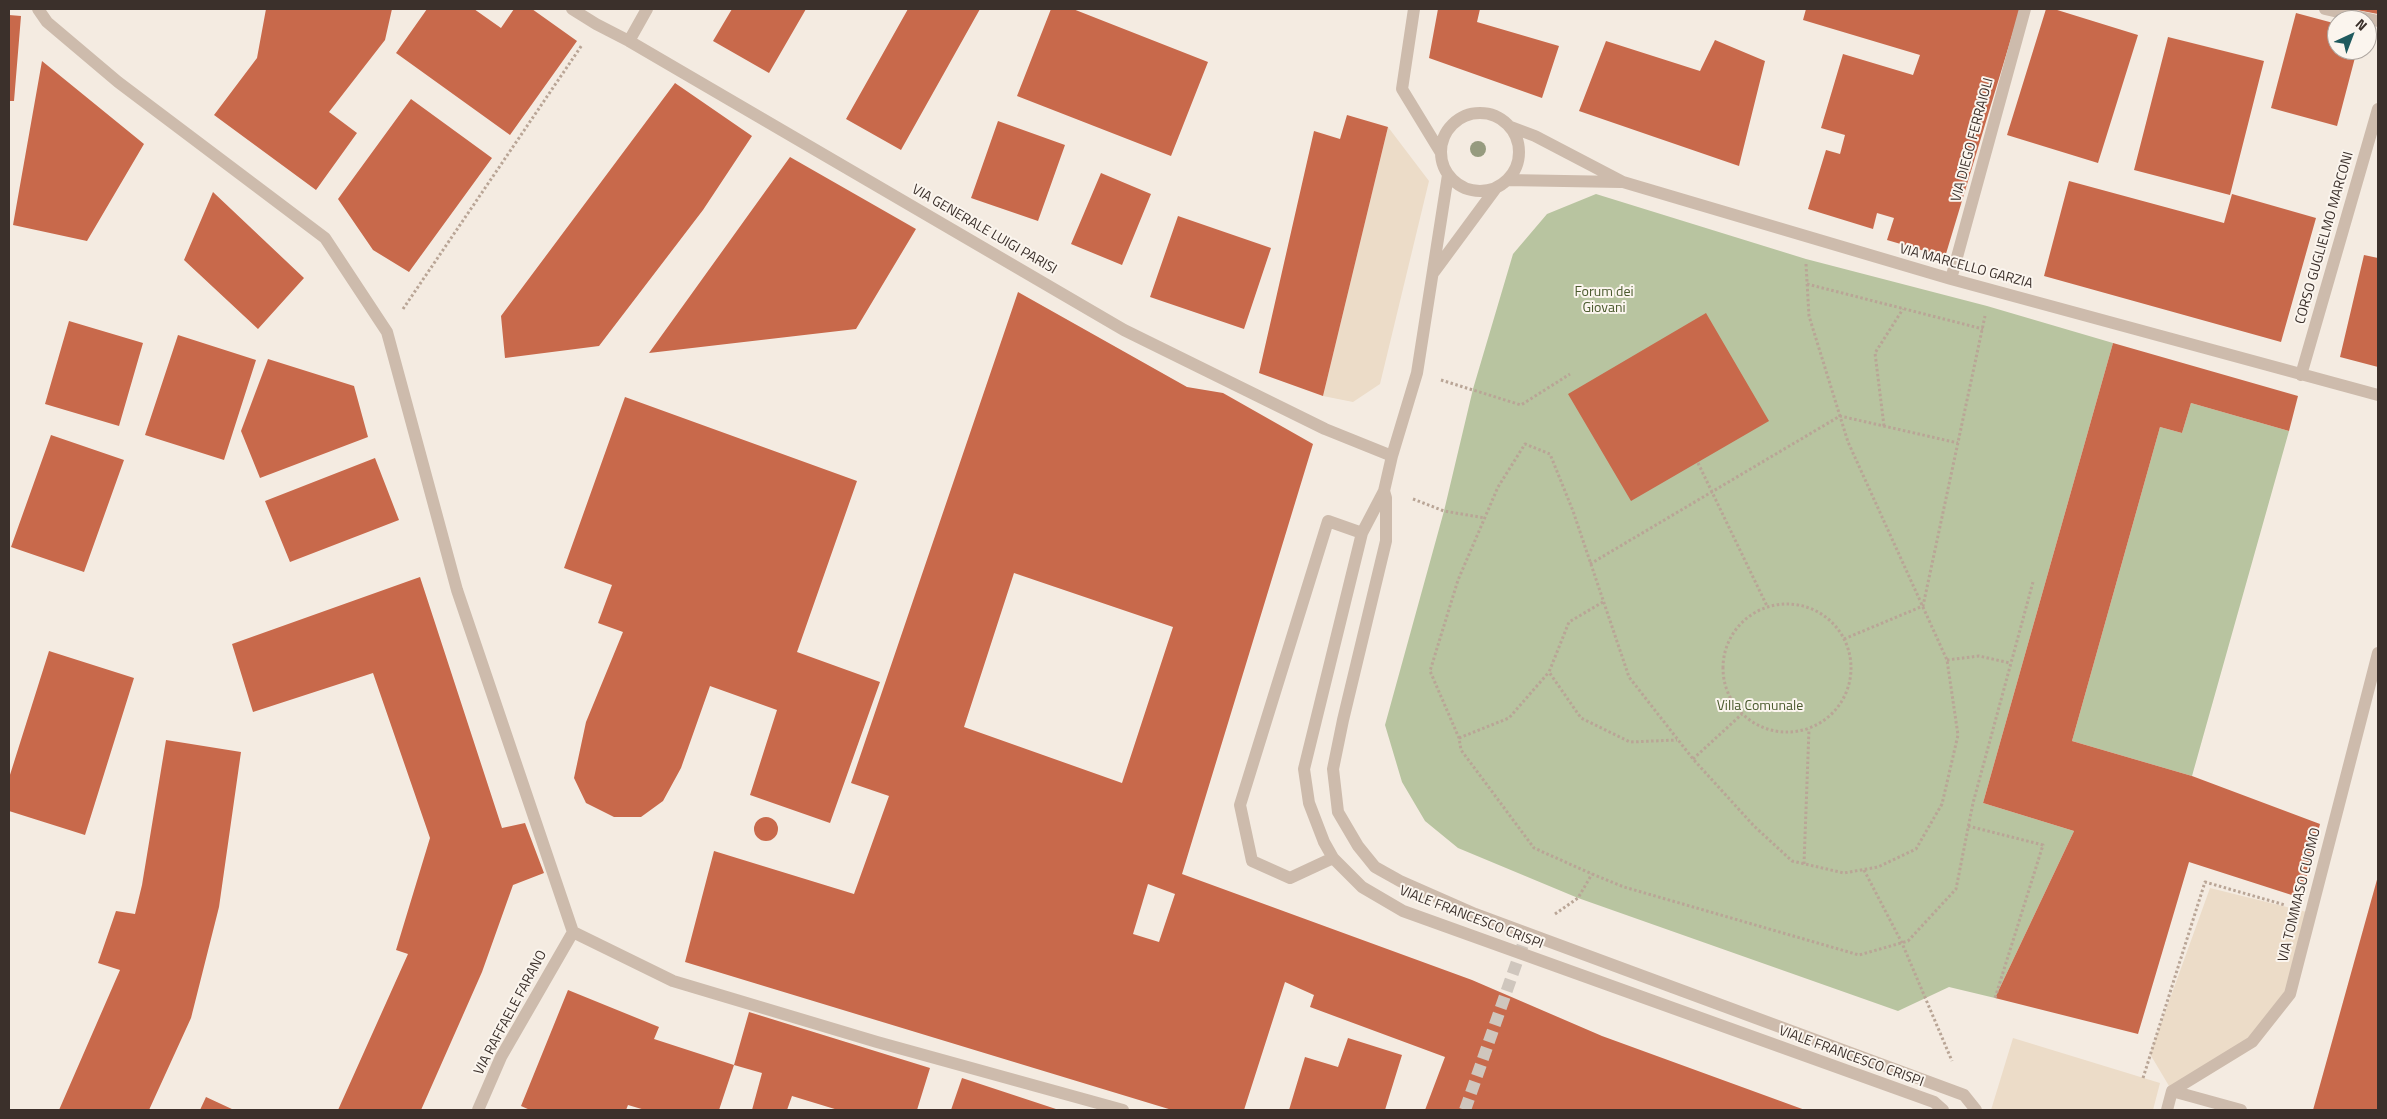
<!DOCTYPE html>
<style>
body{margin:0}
#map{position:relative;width:2387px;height:1119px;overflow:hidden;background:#f4ebe1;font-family:"Titillium Web",sans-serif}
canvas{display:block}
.frame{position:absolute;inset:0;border:10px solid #3b302b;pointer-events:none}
.north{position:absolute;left:2327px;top:10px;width:50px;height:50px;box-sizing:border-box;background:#fbf5ee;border:1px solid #aea6a0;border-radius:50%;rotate:43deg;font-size:14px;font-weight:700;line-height:20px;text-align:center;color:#3b302b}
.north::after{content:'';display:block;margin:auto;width:18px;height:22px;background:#1f5a5e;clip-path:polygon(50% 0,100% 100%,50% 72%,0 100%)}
</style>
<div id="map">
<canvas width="2387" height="1119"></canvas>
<div class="frame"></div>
<div class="north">N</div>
</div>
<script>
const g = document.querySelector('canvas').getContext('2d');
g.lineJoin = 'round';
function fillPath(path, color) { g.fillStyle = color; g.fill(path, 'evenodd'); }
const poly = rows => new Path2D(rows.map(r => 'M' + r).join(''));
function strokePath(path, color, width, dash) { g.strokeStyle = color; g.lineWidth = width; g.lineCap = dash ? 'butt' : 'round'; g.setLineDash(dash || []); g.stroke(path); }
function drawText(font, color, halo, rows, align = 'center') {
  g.font = font + ' "Titillium Web",sans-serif'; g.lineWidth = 4; g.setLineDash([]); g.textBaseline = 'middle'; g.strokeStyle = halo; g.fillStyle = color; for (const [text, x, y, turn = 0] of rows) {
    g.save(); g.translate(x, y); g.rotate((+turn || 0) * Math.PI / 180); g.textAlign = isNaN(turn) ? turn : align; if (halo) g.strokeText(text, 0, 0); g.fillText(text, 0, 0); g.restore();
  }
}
fillPath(poly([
 [1596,194,1806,259,1987,306,2113,343,1983,803,2074,831,1995,998,1949,987,1898,1011,1578,898,1458,848,1425,821,1402,782,1385,725,1444,511,1473,389,1513,254,1547,214],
 [2191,403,2289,431,2192,776,2072,741,2160,427,2182,433]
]), '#b8c4a0');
fillPath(poly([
 [1388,127,1429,181,1380,384,1353,402,1323,396],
 [2210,888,2311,913,2290,994,2252,1042,2172,1091,2150,1054],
 [2013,1038,2160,1083,2153,1110,1991,1110]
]), '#ecdcc8');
fillPath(poly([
 [266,9,392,9,385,40,329,112,357,133,316,190,214,115,257,58],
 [427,9,474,9,501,28,514,9,532,9,577,41,510,135,396,53],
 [732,9,806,9,769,73,713,41],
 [908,9,980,9,901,150,846,119],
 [1051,9,1073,9,1208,62,1171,156,1017,96],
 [1438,9,1480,9,1477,22,1559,46,1542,98,1429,58],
 [1806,9,2020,9,1945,257,1887,240,1894,218,1877,213,1873,229,1808,209,1826,150,1840,154,1845,135,1821,128,1843,54,1913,75,1920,55,1803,20],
 [2046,9,2054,9,2138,35,2098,163,2007,135],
 [2357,9,2378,9,2378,14,2357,10],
 [2296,13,2337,24,2337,50,2357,50,2337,126,2271,108],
 [9,15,21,16,14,101,9,101],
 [2168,37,2264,61,2230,195,2134,170],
 [1715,40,1765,61,1739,166,1579,111,1606,41,1700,71],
 [42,61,144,144,87,241,13,225],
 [675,83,752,136,703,210,599,346,505,358,501,316],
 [411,99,492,158,409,272,373,250,338,199],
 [1347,115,1388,127,1323,396,1259,373,1314,131,1340,139],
 [998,121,1065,145,1038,221,971,198],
 [790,157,916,229,856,329,649,353],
 [1101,173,1151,194,1122,265,1071,244],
 [2069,181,2224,223,2232,194,2316,218,2281,342,2044,276],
 [213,192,304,278,258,329,184,260],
 [1178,216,1271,248,1244,329,1150,297],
 [2364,255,2378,258,2378,367,2340,357],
 [1018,292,1187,387,1223,393,1313,444,1182,874,1472,980,1602,1036,1805,1110,1425,1110,1445,1057,1310,1007,1314,995,1285,982,1244,1110,1172,1110,685,962,714,851,854,894,889,796,851,783],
 [1014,573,1173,627,1122,783,964,727],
 [1148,884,1175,894,1159,942,1133,934],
 [1706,313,1769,421,1631,501,1568,394],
 [69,321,143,343,119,426,45,404],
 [178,335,256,360,224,460,145,435],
 [2113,343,2298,396,2289,431,2191,403,2182,433,2160,427,2072,741,2192,776,2320,824,2301,898,2189,862,2138,1034,1995,998,2074,831,1983,803],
 [268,359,354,386,368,437,260,478,241,431],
 [625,397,857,481,797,652,880,682,830,823,750,795,777,710,710,686,681,768,663,801,641,817,614,817,586,803,574,778,586,722,623,632,598,623,612,585,564,568],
 [51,435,124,460,84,572,11,547],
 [375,458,399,520,290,562,265,501],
 [420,577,502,828,525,823,544,873,513,885,482,972,421,1110,338,1110,408,954,396,950,430,838,373,673,253,712,232,644],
 [49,651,134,678,85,835,9,811,9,778],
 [166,740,241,752,219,907,191,1018,149,1110,59,1110,120,970,98,963,116,911,135,914,142,885],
 '754 829a12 12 0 1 1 24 0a12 12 0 1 1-24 0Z',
 [2378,876,2378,1110,2313,1110],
 [568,990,659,1027,654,1039,734,1065,719,1110,645,1110,628,1105,626,1110,530,1110,521,1106],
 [749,1012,930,1068,917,1110,838,1110,792,1096,787,1110,752,1110,762,1073,734,1065],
 [1348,1038,1402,1055,1385,1110,1289,1110,1305,1057,1338,1067],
 [962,1078,1059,1110,951,1110],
 [206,1097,234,1110,200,1110]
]), '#c8694b');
strokePath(poly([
 [1465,1110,1527,933]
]), '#cfc6bd', 12, [12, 6]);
strokePath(poly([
 [1806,264,1809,316,1848,442,1947,660,1958,735,1942,804,1916,849,1878,867,1844,873,1792,861,1754,826,1693,759,1629,677,1573,511,1550,454,1525,444,1498,487,1458,580,1430,671,1459,738,1461,750,1534,848,1592,874,1624,887,1859,955,1908,941,1956,889,1973,803,2033,582],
 [1807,284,1983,329],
 [403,309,582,45],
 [1441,380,1521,405,1570,374],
 [1884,426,1875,353,1903,309],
 [1698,463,1767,606],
 [1413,499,1444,511,1485,518],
 [1590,564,1840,416,1958,443],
 [1603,602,1569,622,1549,672,1581,718,1630,742,1677,740],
 '1723 668a64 64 0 1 1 128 0a64 64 0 1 1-128 0Z',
 [1844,639,1923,606,1985,316],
 [1947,660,1979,656,2010,663],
 [1459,738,1509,718,1549,672],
 [1693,759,1742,714],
 [1968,826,2043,845,1995,998],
 [1804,864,1809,729],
 [1864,870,1902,943,1952,1061],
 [1555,914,1578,898,1592,874],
 [2143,1078,2205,882,2285,905]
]), '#b9a596', 3, [2.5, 2.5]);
strokePath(poly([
 [38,9,47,22,118,82,325,238,387,332,457,590,573,932,673,981,877,1042,1123,1110],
 [572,9,596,24,629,41,1124,330,1325,429,1392,456],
 [1414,9,1402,89,1441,153],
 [2325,9,2378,21],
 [629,41,647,9],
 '1441 152a39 39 0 1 1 78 0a39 39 0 1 1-78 0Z',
 [1511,127,1535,136,1623,182,1951,279,2378,395],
 [1448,175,1417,373,1392,456,1384,491,1362,533,1304,769,1309,803,1324,842,1333,858,1362,887,1403,911,1934,1102,1943,1110],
 [1507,180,1621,182],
 [1434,272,1496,188],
 [1951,279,2025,9],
 [2301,375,2378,109],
 [1384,491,1386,498,1386,541,1343,720,1333,769,1338,812,1358,846,1375,867,1400,881,1475,914,1964,1095,1976,1110],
 [1333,858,1290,878,1252,861,1240,805,1328,521,1362,533],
 [2172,1091,2252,1042,2290,994,2378,653],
 [2172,1091,2241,1110],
 [478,1110,501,1057,573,932],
 [2167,1110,2172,1091]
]), '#cdbbac', 12);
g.fillStyle = '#969b7f';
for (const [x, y] of [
 [1478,149]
]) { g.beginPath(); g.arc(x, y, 8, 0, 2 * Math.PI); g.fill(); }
drawText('14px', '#3b302b', '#fbf5ee', [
 ["VIA DIEGO FERRAIOLI",1973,140,-75],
 ["VIA GENERALE LUIGI PARISI",984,230,30],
 ["CORSO GUGLIELMO MARCONI",2325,238,-74],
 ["VIA MARCELLO GARZIA",1966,267,15],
 ["VIA TOMMASO CUOMO",2300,895,-76],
 ["VIALE FRANCESCO CRISPI",1471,918,21],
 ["VIA RAFFAELE FARANO",511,1013,-62],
 ["VIALE FRANCESCO CRISPI",1851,1057,20]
]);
drawText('14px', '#4a5a2e', '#fbf5ee', [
 ["Forum dei",1604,293],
 ["Giovani",1604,309],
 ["Villa Comunale",1760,707]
]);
</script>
